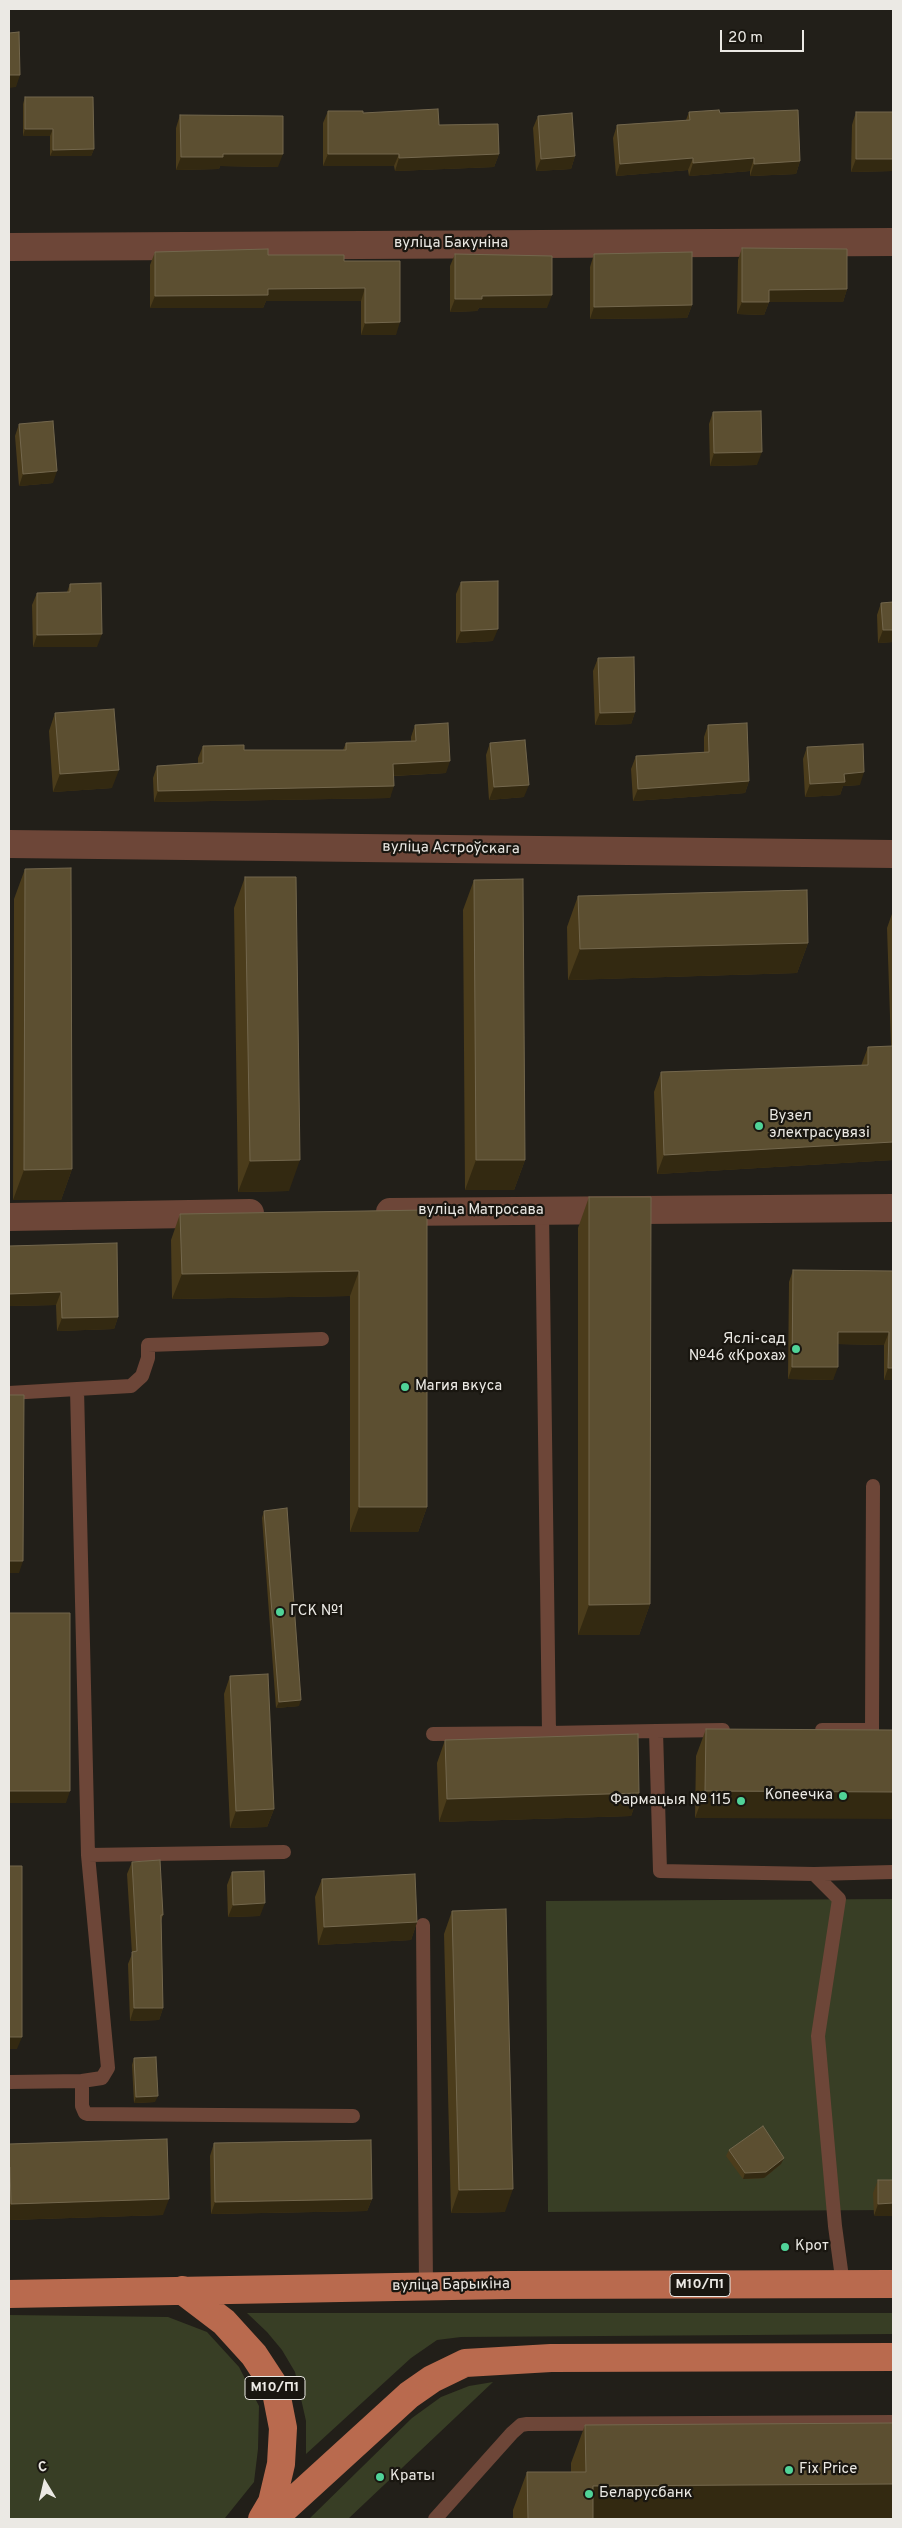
<!DOCTYPE html>
<meta charset="utf-8">
<style>
body{margin:0}
#map{position:relative;width:902px;height:2528px;overflow:hidden;background:#221f19;font-family:Overpass,sans-serif}
canvas{display:block}
.frame{position:absolute;inset:0;border:10px solid #ebe9e4;pointer-events:none}
.north{position:absolute;left:20px;top:2458px;width:50px;height:50px;-webkit-text-stroke:4px #191610;paint-order:stroke;rotate:351deg;font-size:14px;font-weight:700;line-height:20px;text-align:center;color:#ebe9e4}
.north::after{content:'';display:block;margin:auto;width:18px;height:22px;background:#ebe9e4;clip-path:polygon(50% 0,100% 100%,50% 72%,0 100%)}
.scale{position:absolute;left:720px;top:30px;width:84px;height:22px;box-sizing:border-box;border:2px solid #ebe9e4;border-top:0;padding-left:6px;font-size:15px;line-height:18px;white-space:nowrap;color:#ebe9e4;-webkit-text-stroke:4px #191610;paint-order:stroke}
</style>
<div id="map">
<canvas width="902" height="2528"></canvas>
<div class="frame"></div>
<div class="north">С</div>
<div class="scale">20 m</div>
</div>
<script>
const g = document.querySelector('canvas').getContext('2d');
g.lineJoin = 'round';
function fillPath(path, color) { g.fillStyle = color; g.fill(path, 'evenodd'); }
const poly = rows => new Path2D(rows.map(r => 'M' + r).join(''));
function strokePath(path, color, width, dash) { g.strokeStyle = color; g.lineWidth = width; g.lineCap = dash ? 'butt' : 'round'; g.setLineDash(dash || []); g.stroke(path); }
function drawText(font, color, halo, rows, align = 'center') {
  g.font = font + ' Overpass,sans-serif'; g.lineWidth = 4.5; g.setLineDash([]); g.textBaseline = 'middle'; g.strokeStyle = halo; g.fillStyle = color; for (const [text, x, y, turn = 0] of rows) {
    g.save(); g.translate(x, y); g.rotate((+turn || 0) * Math.PI / 180); g.textAlign = isNaN(turn) ? turn : align; if (halo) g.strokeText(text, 0, 0); g.fillText(text, 0, 0); g.restore();
  }
}
fillPath(poly([
 [893,1899,893,2210,548,2212,546,1901],
 [247,2313,893,2313,893,2334,461,2337,437,2340,411,2358,306,2454,306,2421,295,2372,282,2350,267,2332],
 [9,2315,168,2317,207,2332,239,2367,259,2406,258,2449,254,2482,225,2518,9,2519],
 [493,2382,348,2519,309,2519,412,2418,441,2397,469,2386]
]), '#383e25');
strokePath(poly([
 [77,1389,131,1386,142,1376,148,1358,148,1345,322,1339],
 [9,1393,77,1389,88,1855,108,2068,102,2078,82,2081],
 [822,1730,872,1730,873,1486],
 [656,1731,723,1730],
 [549,1733,656,1731,660,1871,814,1874],
 [433,1734,549,1733,542,1210],
 [88,1855,284,1852],
 [423,1925,426,2286],
 [9,2082,82,2081,82,2106,85,2113,88,2114,353,2116],
 [843,2285,835,2226,818,2036,839,1899,814,1874,893,1872],
 [435,2519,512,2433,521,2425,527,2424,893,2422]
]), '#6d4638', 14);
strokePath(poly([
 [9,247,893,242],
 [9,844,893,854],
 [390,1212,893,1208],
 [9,1217,250,1213]
]), '#6d4638', 28);
strokePath(poly([
 [182,2290,224,2322,254,2355,275,2387,283,2428,281,2464,272,2502,262,2519],
 [9,2294,507,2285,893,2284],
 [273,2519,409,2395,432,2379,465,2363,551,2358,893,2357]
]), '#b96a4e', 28);
fillPath(poly([
 [25,97,94,149,91,156,50,156,50,136,23,136,23,104],
 [328,111,363,113,439,125,499,154,494,167,395,171,394,166,323,166,323,123],
 [689,112,720,113,800,161,796,174,750,176,750,171,689,176,688,170,616,176,613,138,617,125,686,120],
 [856,112,893,112,893,171,851,172,852,125],
 [180,115,278,167,220,166,219,169,176,170,176,128],
 [538,116,575,156,571,169,536,171,533,128],
 [742,248,847,289,843,302,769,302,764,315,737,314,738,260],
 [155,252,344,261,400,261,396,335,361,335,361,301,266,301,263,308,150,308,150,265],
 [455,254,547,308,479,308,477,311,450,312,450,266],
 [594,254,692,305,687,318,590,319,590,267],
 [713,412,757,465,710,466,709,424],
 [19,424,53,483,19,486,15,436],
 [461,582,493,641,456,643,456,594],
 [70,584,97,647,33,647,32,605,37,593,67,592],
 [893,602,893,642,878,643,877,615,881,603],
 [598,658,635,712,631,724,595,725,593,671],
 [55,713,112,788,53,792,49,731],
 [415,725,446,773,394,776,390,798,154,802,153,778,157,766,198,764,198,758,203,746,244,750,343,750,346,743,411,742,411,737],
 [708,725,749,781,745,793,633,801,631,769,636,756,704,752,704,737],
 [490,743,524,797,489,800,486,755],
 [807,747,860,785,843,786,840,795,805,797,803,759],
 [25,869,72,1169,61,1200,13,1200,14,899],
 [245,877,289,1191,238,1192,234,908],
 [474,880,525,1160,514,1190,465,1190,463,910],
 [578,896,808,943,797,973,568,980,567,927],
 [893,911,893,1160,657,1174,654,1092,661,1072,861,1066,868,1047,891,1046,887,928],
 [589,1197,650,1604,639,1635,578,1635,578,1228],
 [427,1210,427,1507,418,1532,350,1532,350,1296,172,1299,171,1240,180,1214],
 [9,1246,118,1317,114,1329,57,1331,56,1305,9,1306],
 [793,1270,893,1271,893,1380,884,1380,884,1345,838,1344,833,1380,788,1379,789,1282],
 [264,1511,299,1706,276,1708,262,1518],
 [230,1676,274,1809,267,1827,230,1828,224,1694],
 [706,1729,893,1730,695,1818,696,1756],
 [445,1740,639,1793,631,1816,439,1822,437,1763],
 [132,1862,163,1915,161,1921,163,2008,159,2020,130,2021,128,1964,132,1954,127,1874],
 [232,1872,260,1916,228,1917,227,1885],
 [322,1879,417,1922,411,1940,318,1945,315,1897],
 [452,1911,505,2212,451,2213,444,1934],
 [134,2058,155,2102,134,2103,132,2065],
 [214,2143,372,2199,367,2211,211,2214,210,2156],
 [9,2144,163,2215,9,2220],
 [729,2150,781,2164,764,2178,743,2179,726,2156],
 [878,2180,893,2180,874,2216,873,2193],
 [585,2425,893,2519,513,2519,513,2510,527,2472,571,2472,571,2463]
]), '#4b3c1b');
fillPath(poly([
 [9,75,20,75,16,87,9,88],
 [25,129,53,129,50,136,23,136],
 [94,149,91,156,50,156,53,150],
 [223,154,283,154,278,167,220,166,219,169,176,170,181,157],
 [328,154,399,154,394,166,323,166],
 [499,154,494,167,395,171,399,158],
 [575,156,571,169,536,171,541,159],
 [693,158,688,170,616,176,620,164],
 [754,158,750,171,689,176,693,163],
 [856,159,893,159,893,171,851,172],
 [800,161,796,174,750,176,754,164],
 [365,288,361,301,266,301,263,308,150,308,155,296,268,289],
 [847,289,843,302,765,302,769,290],
 [552,295,547,308,479,308,477,311,450,312,455,299,482,296],
 [742,302,769,302,764,315,737,314],
 [692,305,687,318,590,319,594,307],
 [400,322,396,335,361,335,365,323],
 [762,452,757,465,710,466,714,453],
 [57,471,53,483,19,486,23,474],
 [498,629,493,641,456,643,461,631],
 [883,630,893,630,893,642,878,643],
 [102,634,97,647,33,647,37,635],
 [635,712,631,724,595,725,600,713],
 [450,761,446,773,389,776,393,764],
 [119,770,112,788,53,792,60,774],
 [864,772,860,785,843,786,840,795,805,797,810,784,844,774],
 [749,781,745,793,633,801,638,789],
 [529,785,524,797,489,800,494,787],
 [394,786,390,798,154,802,158,791],
 [808,943,797,973,568,980,580,949],
 [893,1142,893,1160,657,1174,664,1155],
 [300,1160,289,1191,238,1192,250,1161],
 [476,1160,525,1160,514,1190,465,1190],
 [72,1169,61,1200,13,1200,24,1170],
 [359,1271,350,1296,172,1299,182,1274],
 [61,1292,56,1305,9,1306,9,1294],
 [118,1317,114,1329,57,1331,62,1318],
 [838,1332,889,1332,884,1345,833,1344],
 [792,1367,838,1367,833,1380,788,1379],
 [888,1368,893,1368,893,1380,884,1380],
 [359,1507,427,1507,418,1532,350,1532],
 [9,1561,23,1561,19,1573,9,1573],
 [650,1604,639,1635,578,1635,589,1605],
 [301,1700,299,1706,276,1708,279,1702],
 [9,1791,70,1791,66,1803,9,1803],
 [705,1791,893,1792,893,1819,695,1818],
 [639,1793,631,1816,439,1822,447,1799],
 [274,1809,267,1827,230,1828,236,1811],
 [265,1903,260,1916,228,1917,233,1905],
 [417,1922,411,1940,318,1945,324,1927],
 [134,2008,163,2008,159,2020,130,2021],
 [9,2037,22,2037,17,2049,9,2049],
 [158,2096,155,2102,134,2103,136,2097],
 [784,2158,781,2164,764,2178,743,2179,745,2173],
 [513,2189,505,2212,451,2213,459,2190],
 [169,2199,163,2215,9,2220,9,2210,11,2204],
 [372,2199,367,2211,211,2214,215,2202],
 [893,2203,893,2216,874,2216,878,2204],
 [893,2484,893,2519,581,2519,593,2486]
]), '#332911');
const building = poly([
 [19,32,20,75,9,75,9,33,19,32],
 [25,97,93,97,94,149,53,150,53,129,25,129,25,97],
 [438,109,439,125,498,124,499,154,399,158,399,154,328,154,328,111,363,111,363,113,438,109],
 [719,110,720,113,798,110,800,161,754,164,754,158,693,163,693,158,620,164,617,125,690,120,689,112,719,110],
 [856,112,893,112,893,159,856,159,856,112],
 [572,113,575,156,541,159,538,116,572,113],
 [180,115,283,116,283,154,223,154,223,157,181,157,180,115],
 [742,248,847,249,847,289,769,290,769,302,742,302,742,248],
 [268,249,268,255,344,255,344,261,400,261,400,322,365,323,365,288,268,289,268,295,155,296,155,252,268,249],
 [692,252,692,305,594,307,594,254,692,252],
 [455,254,552,256,552,295,482,296,482,299,455,299,455,254],
 [761,411,762,452,714,453,713,412,761,411],
 [53,421,57,471,23,474,19,424,53,421],
 [498,581,498,629,461,631,461,582,498,581],
 [101,583,102,634,37,635,37,593,70,592,70,584,101,583],
 [893,602,893,630,883,630,881,603,893,602],
 [634,657,635,712,600,713,598,658,634,657],
 [114,709,119,770,60,774,55,713,114,709],
 [448,723,450,761,393,764,394,786,158,791,157,766,203,763,203,746,244,745,244,750,346,750,346,743,416,741,415,725,448,723],
 [747,723,749,781,638,789,636,756,709,752,708,725,747,723],
 [525,740,529,785,494,787,490,743,525,740],
 [863,744,864,772,844,774,845,782,810,784,807,747,863,744],
 [71,868,72,1169,24,1170,25,869,71,868],
 [245,877,296,877,300,1160,250,1161,245,877],
 [523,879,525,1160,476,1160,474,880,523,879],
 [807,890,808,943,580,949,578,896,807,890],
 [893,1046,893,1142,664,1155,661,1072,868,1065,868,1047,893,1046],
 [589,1197,651,1197,650,1604,589,1605,589,1197],
 [427,1210,427,1507,359,1507,359,1271,182,1274,180,1214,427,1210],
 [117,1243,118,1317,62,1318,61,1292,9,1294,9,1246,117,1243],
 [793,1270,893,1271,893,1368,888,1368,889,1332,838,1332,838,1367,792,1367,793,1270],
 [9,1395,24,1395,23,1561,9,1561,9,1395],
 [287,1508,301,1700,279,1702,264,1511,287,1508],
 [9,1613,70,1613,70,1791,9,1791,9,1613],
 [268,1674,274,1809,236,1811,230,1676,268,1674],
 [706,1729,893,1730,893,1792,705,1791,706,1729],
 [638,1734,639,1793,447,1799,445,1740,638,1734],
 [160,1860,163,1915,161,1915,163,2008,134,2008,132,1952,137,1951,132,1862,160,1860],
 [9,1866,22,1866,22,2037,9,2037,9,1866],
 [264,1871,265,1903,233,1905,232,1872,264,1871],
 [415,1874,417,1922,324,1927,322,1879,415,1874],
 [506,1909,513,2189,459,2190,452,1911,506,1909],
 [156,2057,158,2096,136,2097,134,2058,156,2057],
 [763,2126,784,2158,766,2172,745,2173,729,2150,763,2126],
 [167,2139,169,2199,11,2204,10,2167,9,2167,9,2144,167,2139],
 [371,2140,372,2199,215,2202,214,2143,371,2140],
 [878,2180,893,2180,893,2203,878,2204,878,2180],
 [893,2423,893,2484,593,2486,593,2519,528,2519,527,2472,586,2472,585,2425,893,2423]
]);
fillPath(building, '#5c4f31');
strokePath(building, '#73674d', 1);
for (const [x, y, r, color] of [
 [759,1126,5,"#50d398"],
 [796,1349,5,"#50d398"],
 [405,1387,5,"#50d398"],
 [280,1612,5,"#50d398"],
 [843,1796,5,"#50d398"],
 [741,1801,5,"#50d398"],
 [785,2247,5,"#50d398"],
 [789,2470,5,"#50d398"],
 [380,2477,5,"#50d398"],
 [589,2494,5,"#50d398"]
]) { const dot = new Path2D(); dot.arc(x, y, r, 0, 2 * Math.PI); g.fillStyle = color; g.fill(dot); strokePath(dot, '#191610', 2); }
for (const [x, y, w] of [
 [700,2285,60],
 [275,2388,60]
]) { const box = new Path2D(); box.roundRect(x - w / 2, y - 11.5, w, 23, 4); g.fillStyle = '#191610'; g.fill(box); strokePath(box, '#ebe9e4', 1); }
drawText('bold 14px', '#ebe9e4', null, [
 ["М10/П1",700,2285],
 ["М10/П1",275,2388]
]);
drawText('15px', '#ebe9e4', '#191610', [
 ["вуліца Бакуніна",451,244],
 ["вуліца Астроўскага",451,849,1],
 ["вуліца Матросава",481,1211],
 ["вуліца Барыкіна",451,2286,-1]
]);
drawText('15px', '#ebe9e4', '#191610', [
 ["Вузел",769,1117],
 ["электрасувязі",769,1134],
 ["Яслі-сад",786,1340,"right"],
 ["№46 «Кроха»",786,1357,"right"],
 ["Магия вкуса",415,1387],
 ["ГСК №1",290,1612],
 ["Копеечка",833,1796,"right"],
 ["Фармацыя № 115",731,1801,"right"],
 ["Крот",795,2247],
 ["Fix Price",799,2470],
 ["Краты",390,2477],
 ["Беларусбанк",599,2494]
], 'left');
</script>
